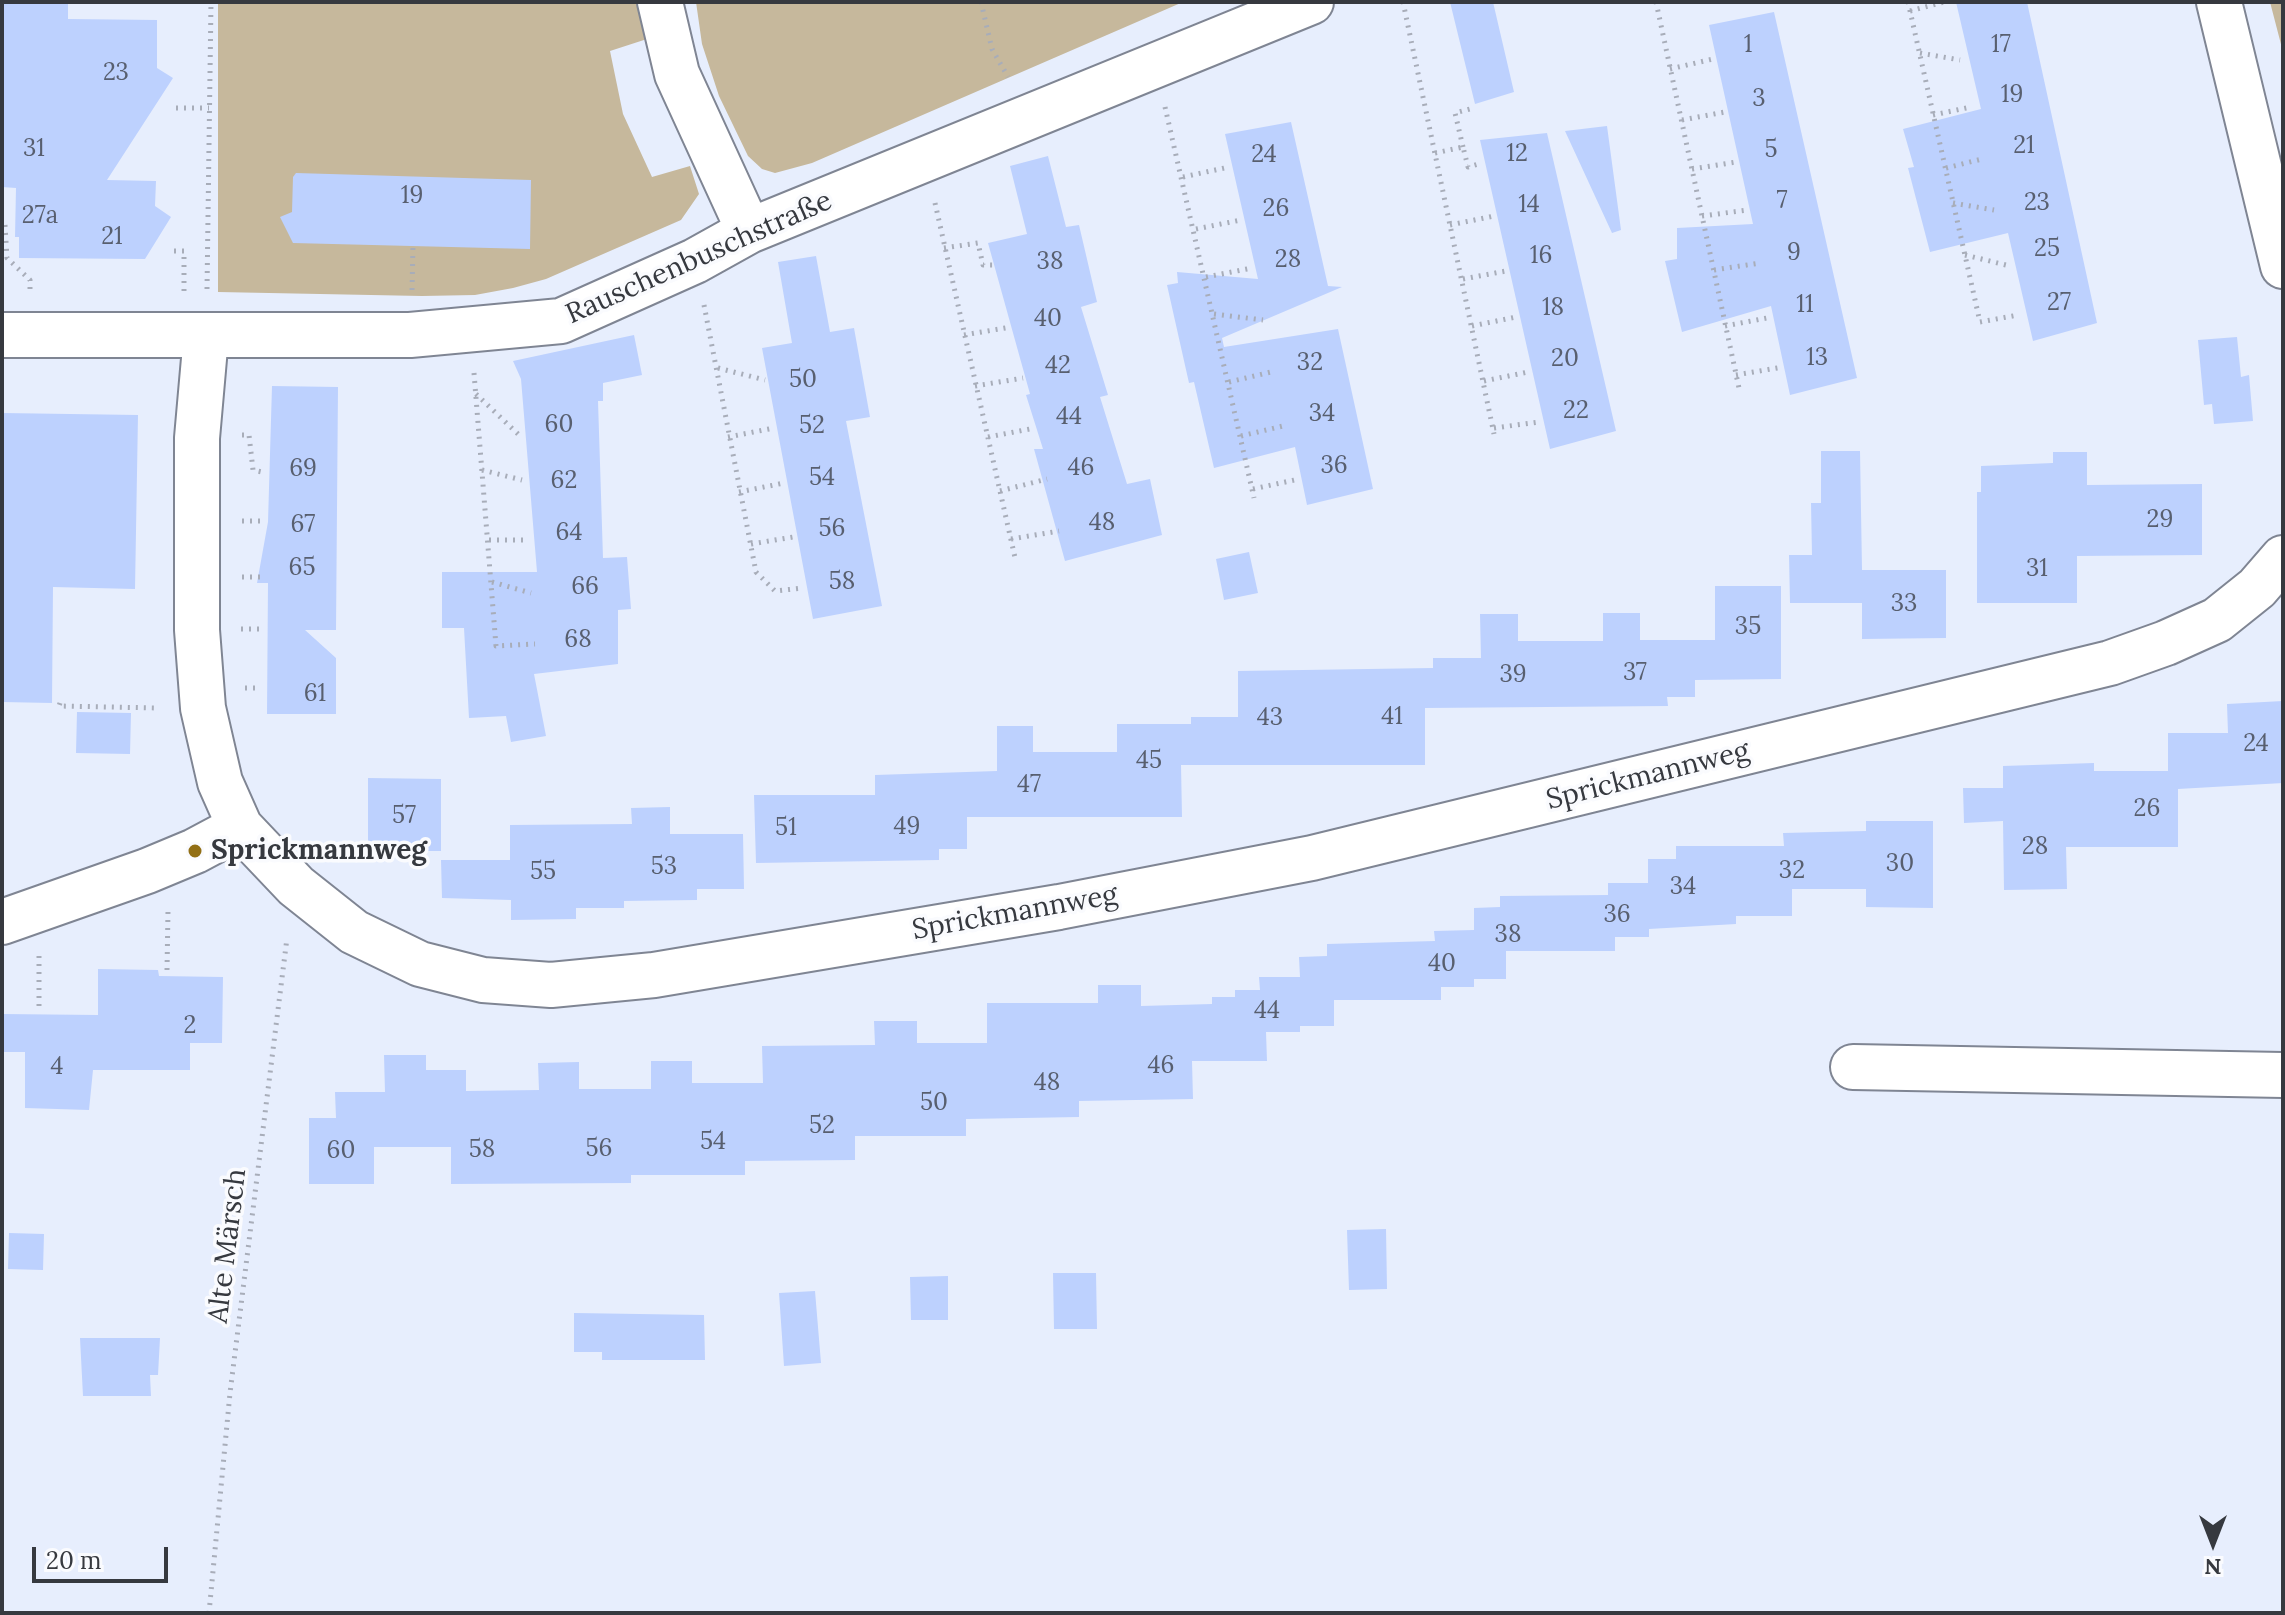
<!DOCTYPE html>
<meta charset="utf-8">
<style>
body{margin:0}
#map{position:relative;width:2285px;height:1615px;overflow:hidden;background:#e7eefd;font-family:Lora,serif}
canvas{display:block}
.frame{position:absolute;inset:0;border:4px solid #36393f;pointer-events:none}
.north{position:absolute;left:2173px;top:1503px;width:80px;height:80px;-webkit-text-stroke:6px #fafbfe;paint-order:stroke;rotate:180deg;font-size:22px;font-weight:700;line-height:32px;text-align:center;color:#36393f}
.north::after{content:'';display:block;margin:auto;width:28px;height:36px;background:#36393f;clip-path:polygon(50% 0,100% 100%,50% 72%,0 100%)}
.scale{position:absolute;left:32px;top:1547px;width:136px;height:36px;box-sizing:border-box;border:4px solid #36393f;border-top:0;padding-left:10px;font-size:24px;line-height:28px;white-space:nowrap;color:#36393f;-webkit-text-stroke:6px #fafbfe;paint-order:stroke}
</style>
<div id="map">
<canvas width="2285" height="1615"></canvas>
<div class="frame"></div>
<div class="north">N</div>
<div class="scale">20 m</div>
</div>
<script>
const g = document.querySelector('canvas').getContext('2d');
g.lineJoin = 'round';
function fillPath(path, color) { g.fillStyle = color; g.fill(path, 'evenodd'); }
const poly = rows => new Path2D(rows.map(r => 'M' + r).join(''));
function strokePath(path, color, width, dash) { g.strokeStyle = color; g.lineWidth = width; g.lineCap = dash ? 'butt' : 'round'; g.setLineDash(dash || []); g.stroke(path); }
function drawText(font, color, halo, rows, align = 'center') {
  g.font = font + ' Lora,serif'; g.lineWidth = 7; g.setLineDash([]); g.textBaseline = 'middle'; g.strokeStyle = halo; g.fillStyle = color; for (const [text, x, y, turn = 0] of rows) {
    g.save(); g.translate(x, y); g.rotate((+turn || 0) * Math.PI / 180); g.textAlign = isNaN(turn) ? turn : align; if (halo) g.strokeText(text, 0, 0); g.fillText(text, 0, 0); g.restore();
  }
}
fillPath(poly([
 [218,2,642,2,647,39,610,51,623,114,652,177,690,166,699,194,681,220,546,279,513,288,475,295,422,296,218,292],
 [696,2,1183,2,812,163,775,173,762,169,748,156,719,96,702,44],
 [2270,2,2283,2,2283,52]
]), '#c6b89c');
fillPath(poly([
 [2,2,68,2,68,19,157,20,157,68,173,78,107,180,156,181,155,206,171,217,145,259,19,258,19,237,15,237,16,188,2,187],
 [1450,2,1493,2,1514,92,1475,104],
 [1956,2,2027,2,2097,323,2033,341,2008,233,1930,252,1908,168,1914,167,1903,129,1981,109],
 [1774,12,1857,378,1790,395,1771,306,1682,332,1665,261,1677,259,1677,228,1753,224,1709,25],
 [1291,122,1328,286,1342,287,1222,338,1224,347,1338,329,1373,489,1307,505,1295,447,1214,468,1194,382,1189,383,1167,285,1178,283,1177,272,1258,279,1225,134],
 [1607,126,1621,230,1612,233,1565,131],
 [1547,133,1616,431,1550,449,1480,140],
 [1048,156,1066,227,1079,225,1097,302,1081,307,1108,395,1100,397,1127,484,1150,479,1162,535,1065,561,1034,449,1043,449,1026,395,1030,394,988,243,1027,234,1010,166],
 [296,173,531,180,530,249,293,243,280,217,292,212,293,177],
 [816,256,830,332,854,328,870,417,846,421,882,606,813,619,762,348,792,343,778,262],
 [634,335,642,375,603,383,603,401,598,401,603,558,627,557,631,609,618,610,618,664,534,674,546,736,511,742,506,716,469,718,464,628,442,628,442,572,537,572,521,379,513,361],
 [2237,337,2241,377,2249,375,2253,421,2214,424,2212,404,2204,405,2198,340],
 [272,386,338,387,336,630,305,630,336,658,336,714,267,714,268,583,257,583,268,522],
 [2,413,138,415,135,589,53,587,52,703,2,702],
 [1821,451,1860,451,1862,570,1946,570,1946,638,1862,639,1862,603,1790,603,1789,555,1812,555,1811,503,1821,503],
 [2053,452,2087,452,2087,485,2202,484,2202,555,2077,556,2077,603,1977,603,1977,492,1981,492,1981,466,2053,463],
 [1249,552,1258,593,1224,600,1216,559],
 [1715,586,1781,586,1781,679,1695,680,1695,697,1667,697,1668,706,1425,708,1425,765,1181,765,1182,817,967,817,967,849,939,849,939,860,756,863,754,795,875,795,875,775,997,771,997,726,1033,726,1033,752,1117,752,1117,724,1191,724,1191,717,1238,717,1238,671,1433,668,1433,658,1481,658,1480,614,1518,614,1518,641,1603,641,1603,613,1640,613,1640,640,1715,640],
 [2283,701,2283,783,2178,789,2178,847,2066,847,2067,889,2004,890,2003,821,1964,823,1963,788,2003,788,2003,766,2094,763,2094,771,2168,771,2168,733,2228,733,2227,704],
 [77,712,131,713,130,754,76,753],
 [368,778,441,779,441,851,368,851],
 [670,807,670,834,743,834,744,889,697,889,697,900,624,901,624,908,576,908,576,919,511,920,511,900,442,898,441,860,510,860,510,825,632,824,631,808],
 [1866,821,1933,821,1933,908,1866,907,1866,889,1792,889,1792,916,1736,916,1736,924,1649,929,1649,937,1615,937,1615,951,1506,951,1506,979,1474,979,1474,987,1441,987,1441,1000,1334,1000,1334,1026,1300,1026,1300,1032,1266,1032,1267,1061,1192,1061,1193,1099,1079,1101,1079,1117,966,1119,966,1136,855,1136,855,1160,745,1161,745,1175,631,1175,631,1183,451,1184,451,1147,374,1147,374,1184,309,1184,309,1118,336,1118,335,1092,385,1092,384,1055,426,1055,426,1070,466,1070,466,1091,539,1090,538,1063,579,1062,579,1089,651,1089,651,1061,692,1061,692,1083,763,1083,762,1046,875,1045,874,1021,917,1021,917,1043,987,1043,987,1003,1098,1003,1098,985,1141,985,1141,1006,1212,1004,1212,997,1235,997,1235,990,1260,990,1259,977,1300,977,1299,957,1327,956,1327,944,1435,941,1434,931,1474,930,1474,908,1500,907,1500,896,1608,895,1608,883,1648,883,1648,859,1676,859,1676,846,1784,846,1783,833,1866,831],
 [98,969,158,970,159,976,223,977,222,1043,190,1043,190,1070,93,1070,89,1110,25,1108,25,1052,2,1052,2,1014,98,1015],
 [1386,1229,1387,1289,1349,1290,1347,1230],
 [9,1233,44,1234,43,1270,8,1269],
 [1053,1273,1096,1273,1097,1329,1054,1329],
 [948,1276,948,1320,911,1320,910,1277],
 [815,1291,821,1363,784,1366,779,1293],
 [574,1313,704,1315,705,1360,602,1360,602,1352,574,1352],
 [80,1338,160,1338,158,1375,150,1375,151,1396,83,1396]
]), '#bdd1fe');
const minor = poly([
 [660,2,677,74,749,231],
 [2219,2,2283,266],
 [2,335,410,335,561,321,695,261,749,231,1311,2],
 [206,336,197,438,197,630,203,708,220,782,240,827,296,886,354,932,420,964,483,980,551,985,654,975,1059,907,1312,858,2110,663,2166,643,2217,620,2257,588,2283,558],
 [2,922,147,871,195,851,240,827],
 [1853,1067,2283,1075]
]);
strokePath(minor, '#7f8593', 48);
strokePath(poly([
 [981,2,992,49,1008,77],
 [1403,2,1494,434],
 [1656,2,1739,388],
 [1908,2,1980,322,2018,315],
 [1910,11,1944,2],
 [1920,53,1960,60],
 [1670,69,1713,59],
 [1165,107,1254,498],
 [176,108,209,108],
 [1933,115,1971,107],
 [1682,120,1725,112],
 [1463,147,1455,113,1470,109],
 [1435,153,1463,147,1468,167,1482,163],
 [1946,168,1982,159],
 [1692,169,1736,162],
 [1183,177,1229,167],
 [935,203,1016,562],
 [1953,203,1994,210],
 [1702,216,1748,210],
 [5,225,7,258,30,280,30,290],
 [1450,225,1494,216],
 [1196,229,1241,220],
 [944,248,978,243,983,265,997,265],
 [174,251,184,251,184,291],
 [1965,255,2006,265],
 [1714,270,1760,263],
 [1206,277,1252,268],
 [1463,279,1506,271],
 [207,289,211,2],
 [412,290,413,245],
 [704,305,756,572,775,591,803,588],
 [1214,314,1263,320],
 [1472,326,1516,317],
 [1725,326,1772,317],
 [964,335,1011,327],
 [718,368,765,380],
 [474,373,496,646,535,644],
 [1736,375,1783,367],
 [1484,381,1528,372],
 [1229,382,1275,371],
 [975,386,1023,378],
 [476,394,518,434],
 [1494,428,1539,422],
 [242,435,249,435,253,470,262,472],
 [1241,436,1287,425],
 [728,437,774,428],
 [988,437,1035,428],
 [482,470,522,480],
 [1253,489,1299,479],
 [1000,491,1047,479],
 [739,492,784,483],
 [242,521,261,521],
 [1011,539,1059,531],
 [489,540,527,540],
 [751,544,793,537],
 [242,577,261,577],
 [492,582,531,593],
 [241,629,260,629],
 [245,688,260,688],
 [60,703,59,706,158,708],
 [39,956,39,1011],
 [167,970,168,911],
 [209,1613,230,1393,287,938]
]), '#a8adb9', 5, [2, 6]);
strokePath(minor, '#fff', 44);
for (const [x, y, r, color] of [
 [195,851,8,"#926f15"]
]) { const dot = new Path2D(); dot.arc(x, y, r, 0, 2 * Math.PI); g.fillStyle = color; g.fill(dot); strokePath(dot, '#fafbfe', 3); }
drawText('24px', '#585f6f', null, [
 ["1",1748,45],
 ["17",2001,45],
 ["23",116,73],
 ["19",2012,95],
 ["3",1759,99],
 ["21",2024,146],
 ["31",34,149],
 ["5",1771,150],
 ["12",1517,154],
 ["24",1264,155],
 ["19",412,196],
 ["7",1782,201],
 ["23",2037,203],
 ["14",1529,205],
 ["26",1276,209],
 ["27a",40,216],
 ["21",112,237],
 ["25",2047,249],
 ["9",1794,253],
 ["16",1541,256],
 ["28",1288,260],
 ["38",1050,262],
 ["27",2059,303],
 ["11",1805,305],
 ["18",1553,308],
 ["40",1048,319],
 ["13",1817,358],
 ["20",1565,359],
 ["32",1310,363],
 ["42",1058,366],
 ["50",803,380],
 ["22",1576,411],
 ["34",1322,414],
 ["44",1069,417],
 ["60",559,425],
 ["52",812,426],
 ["36",1334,466],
 ["46",1081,468],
 ["69",303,469],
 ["54",822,478],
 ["62",564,481],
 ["29",2160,520],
 ["48",1102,523],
 ["67",303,525],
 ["56",832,529],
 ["64",569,533],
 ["65",302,568],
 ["31",2037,569],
 ["58",842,582],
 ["66",585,587],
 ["33",1904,604],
 ["35",1748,627],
 ["68",578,640],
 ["37",1635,673],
 ["39",1513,675],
 ["61",315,694],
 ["41",1392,717],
 ["43",1270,718],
 ["24",2256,744],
 ["45",1149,761],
 ["47",1029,785],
 ["26",2147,809],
 ["57",404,816],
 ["49",907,827],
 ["51",786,828],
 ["28",2035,847],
 ["30",1900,864],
 ["53",664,867],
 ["32",1792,871],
 ["55",543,872],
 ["34",1683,887],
 ["36",1617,915],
 ["38",1508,935],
 ["40",1442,964],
 ["44",1267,1011],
 ["2",190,1026],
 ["46",1161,1066],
 ["4",57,1067],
 ["48",1047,1083],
 ["50",934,1103],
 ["52",822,1126],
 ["54",713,1142],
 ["56",599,1149],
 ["58",482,1150],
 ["60",341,1151]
]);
drawText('28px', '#36393f', '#fafbfe', [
 ["Rauschenbuschstraße",699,258,-24],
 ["Sprickmannweg",1648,776,-14],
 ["Sprickmannweg",1015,913,-10],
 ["Alte Märsch",228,1246,-83]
]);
drawText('bold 28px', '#36393f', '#fafbfe', [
 ["Sprickmannweg",211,851]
], 'left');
</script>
